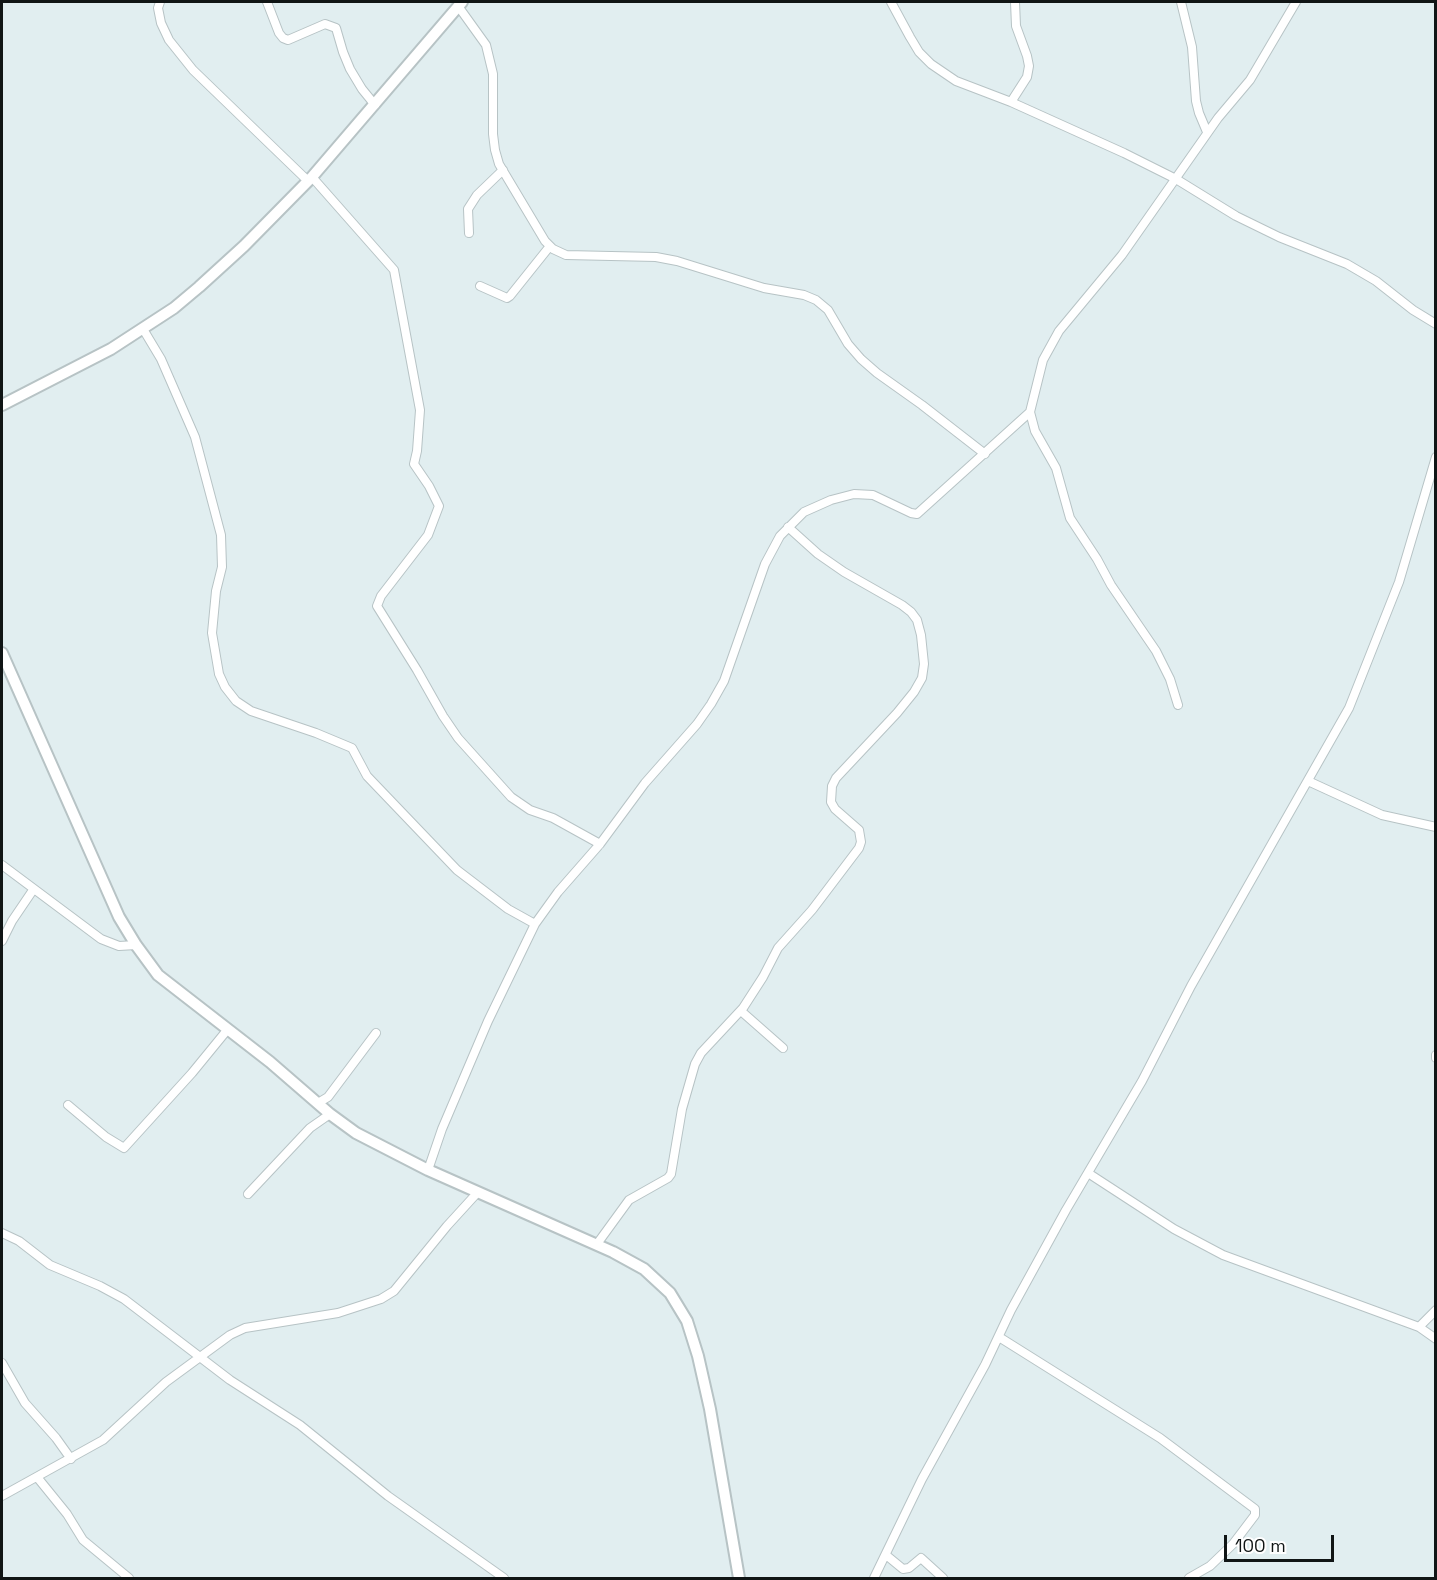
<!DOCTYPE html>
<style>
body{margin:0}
#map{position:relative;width:1437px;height:1580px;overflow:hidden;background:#e1eef0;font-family:"Space Grotesk",sans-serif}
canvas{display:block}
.frame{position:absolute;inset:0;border:3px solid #101515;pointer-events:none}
.scale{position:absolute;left:1224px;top:1535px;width:110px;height:27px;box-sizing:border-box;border:3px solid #101515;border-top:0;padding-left:8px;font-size:18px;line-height:21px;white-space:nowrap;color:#101515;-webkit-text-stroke:4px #fff;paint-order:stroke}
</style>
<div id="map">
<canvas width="1437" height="1580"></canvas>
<div class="frame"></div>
<div class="scale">100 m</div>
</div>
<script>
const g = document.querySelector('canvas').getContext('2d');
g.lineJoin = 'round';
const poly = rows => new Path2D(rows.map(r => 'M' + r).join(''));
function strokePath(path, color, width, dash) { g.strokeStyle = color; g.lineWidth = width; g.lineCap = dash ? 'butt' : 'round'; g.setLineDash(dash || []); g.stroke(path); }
const street = poly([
 [160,2,158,8,161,23,169,40,193,70,308,181],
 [267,2,279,33,283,38,288,40,325,24,336,28,343,52,350,69,362,89,375,105],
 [891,2,910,37,919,52,931,64,956,81,1011,102,1124,153,1176,179,1236,216,1279,237,1347,264,1376,281,1413,310,1436,324],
 [1181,2,1192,47,1196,101,1199,113,1207,132],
 [458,6,486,45,493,74,493,134,495,150,499,164,545,241,553,249,566,255,656,257,677,261,764,288,804,295,816,300,828,310,848,344,861,359,877,373,922,405,985,454],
 [1011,102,1027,77,1029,66,1027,56,1016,26,1015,2],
 [312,177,394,270,420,410,417,451,414,464,429,486,439,506,428,535,381,596,377,606,417,670,443,716,458,738,511,797,530,810,553,818,600,844],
 [469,233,468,209,477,195,503,170],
 [480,286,507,298,510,296,550,246],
 [143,329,161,359,195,437,221,535,222,567,216,591,212,633,219,674,225,687,236,701,251,711,316,733,352,748,367,776,457,870,508,909,535,924],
 [1030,412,1035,431,1056,468,1070,518,1097,559,1111,585,1156,651,1170,679,1178,705],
 [1308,781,1382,815,1436,827],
 [2,865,101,939,119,946,136,945],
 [2,941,12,921,33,890],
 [741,1011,783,1048],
 [1436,1055,1436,1058],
 [318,1103,328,1097,376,1033],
 [68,1105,106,1137,124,1148,192,1073,228,1029],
 [428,1170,442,1129,488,1021,535,924,558,892,600,844,645,783,697,724,711,704,724,681,765,564,780,536,804,512,831,500,854,494,873,495,911,513,917,514,1030,412,1043,360,1059,331,1122,255,1218,118,1250,80,1296,2],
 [1088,1173,1174,1229,1223,1255,1419,1327,1436,1339],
 [248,1194,310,1128,330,1114],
 [2,1233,19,1241,50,1265,100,1286,124,1299,230,1380,300,1425,388,1496,504,1578],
 [597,1244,629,1200,668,1178,671,1174,682,1109,695,1064,701,1053,743,1008,763,977,778,948,812,910,859,848,861,842,859,830,835,809,831,802,832,786,836,778,897,713,914,692,922,678,924,664,921,635,917,620,911,612,902,605,844,572,818,554,788,527],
 [1419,1327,1436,1310],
 [999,1337,1160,1438,1255,1509,1255,1515,1233,1544,1210,1566,1189,1578],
 [2,1363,25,1403,56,1438,71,1459],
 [37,1477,67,1514,83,1540,129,1578],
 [2,1496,103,1440,166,1382,230,1335,245,1328,338,1313,381,1299,394,1291,447,1226,478,1192],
 [886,1555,903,1569,909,1568,921,1558,943,1578],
 [874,1578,922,1479,985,1365,1011,1310,1066,1210,1142,1081,1191,986,1349,708,1399,582,1436,457]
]);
const secondary = poly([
 [2,405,111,349,174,308,199,287,244,246,312,177,462,2],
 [2,653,119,917,136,945,158,975,270,1062,330,1114,356,1133,428,1170,613,1252,644,1269,670,1293,687,1321,698,1356,710,1409,739,1578]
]);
strokePath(street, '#b7c3c5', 10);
strokePath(secondary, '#b7c3c5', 14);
strokePath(street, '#fff', 8);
strokePath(secondary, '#fff', 10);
</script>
